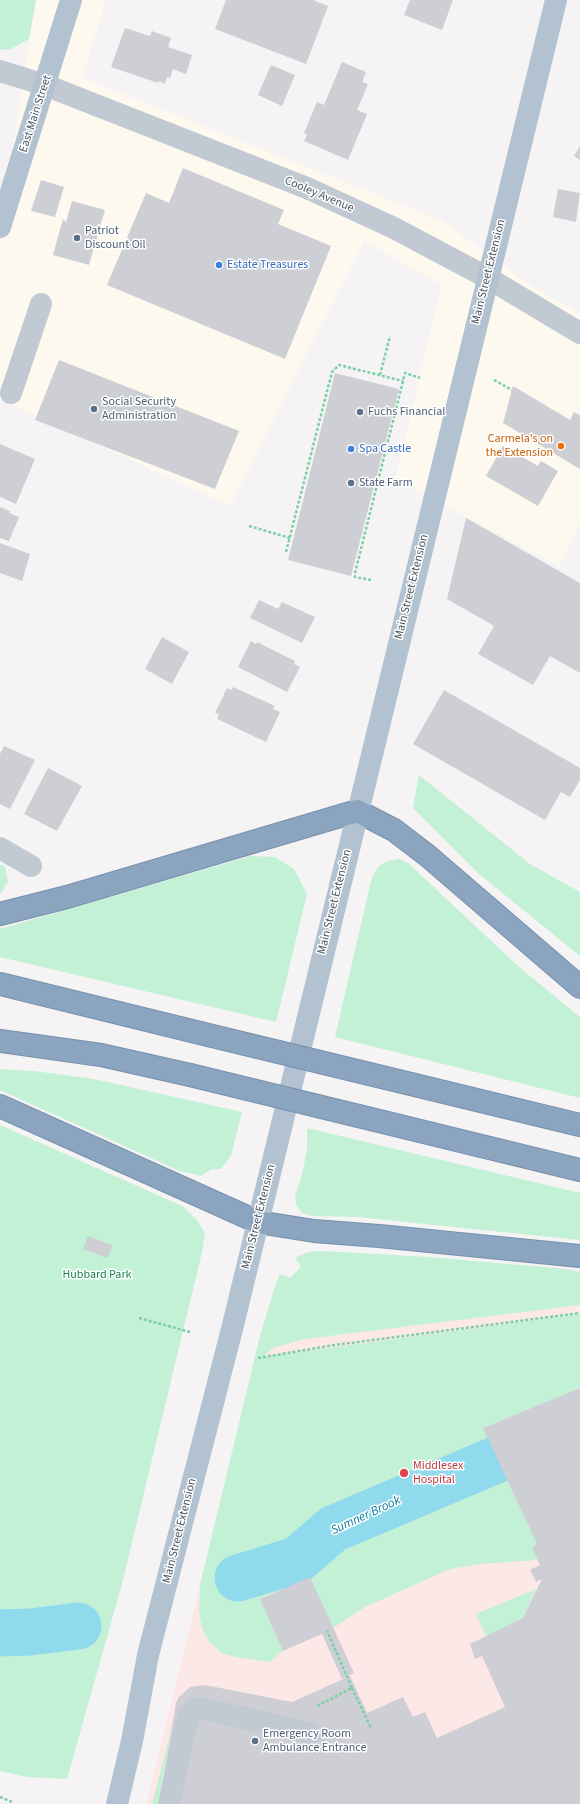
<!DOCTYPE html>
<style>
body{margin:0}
canvas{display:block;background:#f5f3f3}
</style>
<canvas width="580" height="1804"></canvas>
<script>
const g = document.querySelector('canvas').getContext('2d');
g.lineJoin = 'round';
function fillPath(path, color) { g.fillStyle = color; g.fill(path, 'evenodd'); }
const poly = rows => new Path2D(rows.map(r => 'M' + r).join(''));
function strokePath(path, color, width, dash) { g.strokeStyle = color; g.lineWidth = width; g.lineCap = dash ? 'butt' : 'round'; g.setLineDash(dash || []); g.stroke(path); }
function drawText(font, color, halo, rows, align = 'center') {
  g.font = font + ' "Source Sans 3",sans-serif'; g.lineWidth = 3; g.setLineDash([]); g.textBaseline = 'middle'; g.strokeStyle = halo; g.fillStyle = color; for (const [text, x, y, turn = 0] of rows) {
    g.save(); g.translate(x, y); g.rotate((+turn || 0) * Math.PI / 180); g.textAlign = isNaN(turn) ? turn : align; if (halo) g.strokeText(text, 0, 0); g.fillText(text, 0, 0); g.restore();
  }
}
fillPath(poly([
 [36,0,106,0,82,78,443,221,522,280,580,314,580,524,559,566,395,479,442,285,364,241,230,506,0,399,0,230]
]), '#fdf9ef');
fillPath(poly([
 [580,1305,580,1804,146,1804,203,1573,261,1358,272,1348,305,1339]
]), '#fce8e6');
fillPath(poly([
 [0,0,36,0,29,39,9,50,0,49],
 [419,775,530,864,580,892,580,956,479,874,413,808],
 [251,856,275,857,294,869,307,894,276,1022,0,957,0,929],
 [399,859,408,863,519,967,580,1017,580,1098,335,1037,372,877,378,867,387,861],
 [0,865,5,866,8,882,0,894],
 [0,1069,34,1071,94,1079,242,1112,231,1156,221,1169,212,1169,201,1176,180,1171,0,1090],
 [0,1125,182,1206,197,1220,205,1233,202,1252,122,1584,67,1779,28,1777,0,1771],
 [307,1128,580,1193,580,1240,357,1217,311,1216,302,1213,296,1204,295,1196,302,1175,307,1149],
 [322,1251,429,1257,566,1269,580,1272,580,1305,305,1339,273,1348,263,1357,580,1314,580,1388,483,1428,537,1544,532,1547,538,1560,480,1564,450,1569,365,1607,333,1628,310,1577,260,1599,283,1651,270,1662,235,1657,222,1653,209,1642,202,1628,199,1611,200,1585,259,1340,274,1289,280,1274,290,1278,301,1267,295,1258,308,1252],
 [536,1589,523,1618,486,1637,476,1614],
 [172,1727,158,1804,152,1804]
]), '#c3f1d5');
strokePath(poly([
 [238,1578,297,1560,333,1529,498,1459],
 [0,1633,30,1632,78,1626]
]), '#90daee', 47);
fillPath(poly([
 [226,0,313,0,328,6,306,64,215,29],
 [410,0,453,0,442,30,404,15],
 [125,28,150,36,152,31,171,38,168,47,192,55,186,74,173,69,170,78,167,77,165,84,159,81,158,83,111,67],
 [342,62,366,72,362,82,368,84,357,110,367,114,348,160,304,141,307,135,304,133,317,102,324,105],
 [271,65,295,75,282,106,258,95],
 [580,146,580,160,574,156],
 [183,168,284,210,278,224,331,246,285,359,107,285,146,193,169,203],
 [41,180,64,187,55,217,31,211],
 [558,189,580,193,576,222,553,217],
 [72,201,105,210,89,265,53,255,63,219,66,222],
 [59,360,239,431,215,489,35,420],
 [335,373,399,389,351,576,288,560],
 [513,386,570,420,574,412,580,415,580,469,503,423],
 [0,444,35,459,16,504,0,497],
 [503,446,538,466,541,461,558,471,538,506,486,476],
 [0,507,10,511,9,513,19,517,9,541,0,538],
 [466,518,580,583,580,673,550,656,533,685,478,654,494,626,447,599],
 [0,543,30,554,22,581,0,573],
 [259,600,278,609,282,602,315,617,302,643,250,618],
 [162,637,189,652,172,684,145,669],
 [251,641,256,644,257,642,295,661,294,664,300,667,287,692,238,667],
 [233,687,275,706,273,709,280,712,266,742,217,719,219,714,215,713,227,688,231,690],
 [444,690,580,768,580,780,570,797,561,792,545,820,413,744],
 [4,746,35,760,10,809,0,804,0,754],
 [48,768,82,786,57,831,24,814],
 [88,1236,112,1245,108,1258,83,1249],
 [580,1388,580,1804,159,1804,176,1703,179,1697,190,1687,205,1685,292,1702,350,1676,367,1713,403,1697,413,1717,425,1712,437,1738,505,1707,482,1656,475,1659,470,1644,523,1618,542,1579,536,1582,530,1570,540,1565,532,1547,537,1544,483,1428],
 [310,1577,354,1673,342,1679,322,1634,283,1651,260,1599]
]), '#cdcfd5');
const highway = poly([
 [0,914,67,897,357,811,394,830,428,856,580,987],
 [0,984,200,1033],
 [0,1041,101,1055,190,1075],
 [386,1078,580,1125],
 [0,1106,258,1222,314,1231,379,1236,580,1256],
 [375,1120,580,1170]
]);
strokePath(highway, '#7690ad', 24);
strokePath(poly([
 [380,375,390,336],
 [494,380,512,390],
 [249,526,290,538],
 [286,552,332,372,339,365,403,381],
 [371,580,355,577,355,573,405,373,420,378],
 [139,1318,190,1332],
 [258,1358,335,1345,580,1313],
 [352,1688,371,1728],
 [317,1706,352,1688,327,1631],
 [0,1797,12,1802,12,1804]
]), '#7ad0a6', 2.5, [3, 2]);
strokePath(poly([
 [0,71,45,85,307,188,394,228,488,278,580,333],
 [11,393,41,304],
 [0,848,31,866],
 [169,1804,187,1720,192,1712,196,1709,200,1708,310,1733]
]), '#c1cad2', 22);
strokePath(poly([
 [0,227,71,0],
 [117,1804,132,1741,148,1655,232,1329,556,0]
]), '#b3c2d1', 22);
strokePath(highway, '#8ba5c1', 22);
const highwayBridge = poly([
 [200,1033,386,1078],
 [190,1075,375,1120]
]);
strokePath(highwayBridge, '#7690ad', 24, []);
strokePath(highwayBridge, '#8ba5c1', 22);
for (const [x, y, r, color] of [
 [77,238,4,"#5c6f8a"],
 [219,265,4,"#3f7fe0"],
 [94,409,4,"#5c6f8a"],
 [360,412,4,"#5c6f8a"],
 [561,446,4,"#e8710a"],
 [351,449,4,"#3f7fe0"],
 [351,483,4,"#5c6f8a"],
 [404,1473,5,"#e0444e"],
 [255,1741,4,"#5c6f8a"]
]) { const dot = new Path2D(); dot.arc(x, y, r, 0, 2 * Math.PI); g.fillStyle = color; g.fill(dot); strokePath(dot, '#fff', 1.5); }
drawText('12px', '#4a5661', '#fff', [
 ["East Main Street",36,114,-72],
 ["Cooley Avenue",319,195,23],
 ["Main Street Extension",489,272,-76],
 ["Main Street Extension",412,587,-76],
 ["Main Street Extension",335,902,-76],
 ["Main Street Extension",259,1217,-76],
 ["Main Street Extension",180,1531,-76]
]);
drawText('12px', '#4e5e75', '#fff', [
 ["Patriot",85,231],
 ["Discount Oil",85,245],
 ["Social Security",102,402],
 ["Administration",102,416],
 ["Fuchs Financial",368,412],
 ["State Farm",359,483],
 ["Emergency Room",263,1734],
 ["Ambulance Entrance",263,1748]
], 'left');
drawText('12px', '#366cbe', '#fff', [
 ["Estate Treasures",227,265],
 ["Spa Castle",359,449]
], 'left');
drawText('12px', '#c56008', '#fff', [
 ["Carmela's on",553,439],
 ["the Extension",553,453]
], 'right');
drawText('12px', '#17864f', '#fff', [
 ["Hubbard Park",97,1275]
]);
drawText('12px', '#be3a42', '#fff', [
 ["Middlesex",413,1466],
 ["Hospital",413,1480]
], 'left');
drawText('italic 13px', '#0c7c9b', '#fff', [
 ["Sumner Brook",366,1516,-25]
]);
</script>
